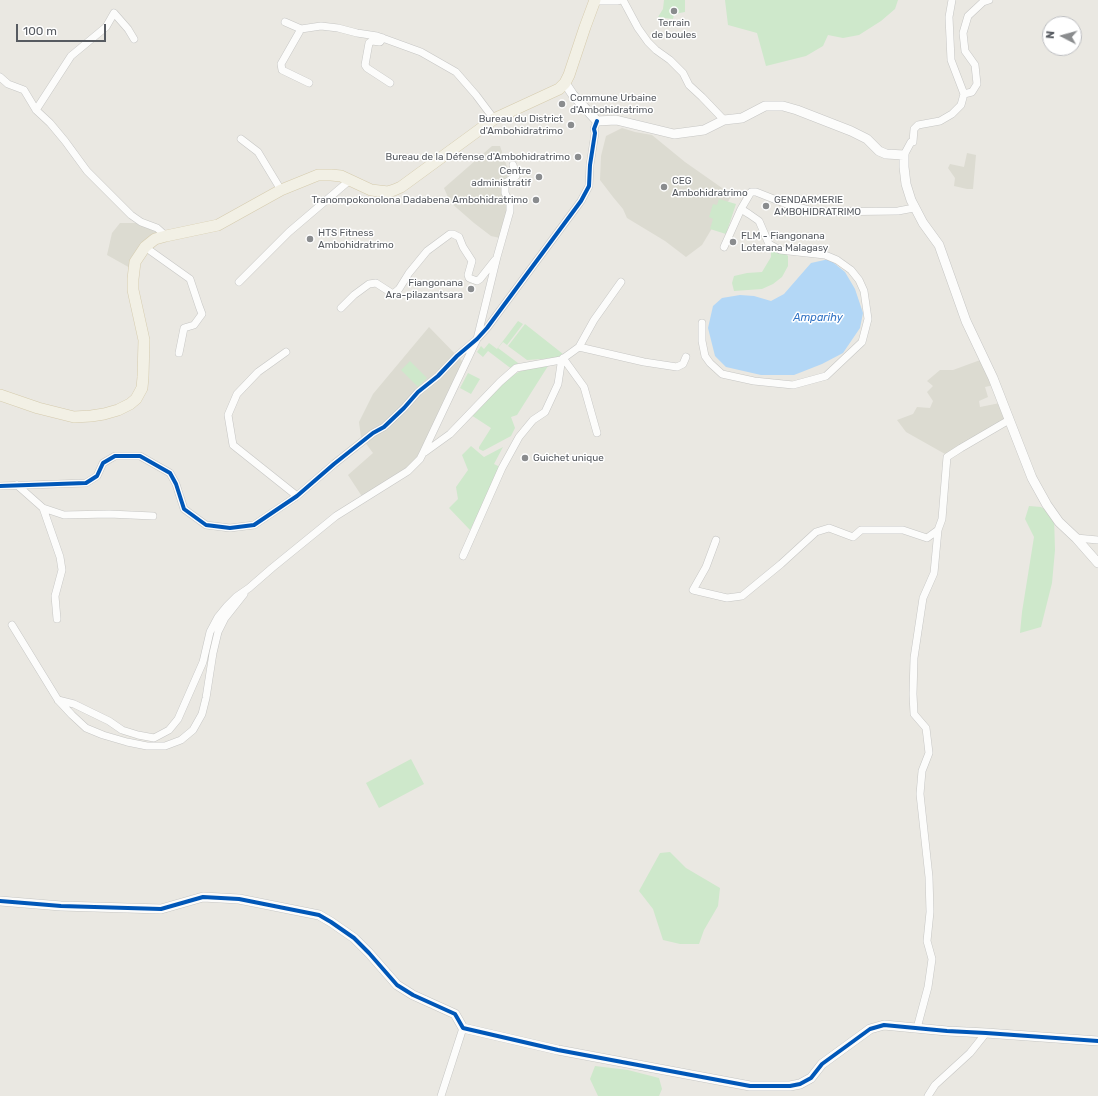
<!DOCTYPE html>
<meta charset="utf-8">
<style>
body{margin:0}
#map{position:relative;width:1098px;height:1096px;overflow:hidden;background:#eae8e2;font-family:Rubik,sans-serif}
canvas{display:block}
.north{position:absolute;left:1042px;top:16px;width:40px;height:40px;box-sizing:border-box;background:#fff;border:1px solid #bcbdc0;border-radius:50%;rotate:276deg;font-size:11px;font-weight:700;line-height:16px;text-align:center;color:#575b61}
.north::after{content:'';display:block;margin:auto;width:14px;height:18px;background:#8a8c8e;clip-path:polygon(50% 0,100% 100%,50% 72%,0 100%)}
.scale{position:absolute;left:16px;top:24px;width:90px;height:18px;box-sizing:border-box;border:2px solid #575b61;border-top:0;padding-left:5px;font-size:12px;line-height:14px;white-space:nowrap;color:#575b61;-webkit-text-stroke:3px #fff;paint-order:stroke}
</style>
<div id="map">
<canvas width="1098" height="1096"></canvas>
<div class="north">N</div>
<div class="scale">100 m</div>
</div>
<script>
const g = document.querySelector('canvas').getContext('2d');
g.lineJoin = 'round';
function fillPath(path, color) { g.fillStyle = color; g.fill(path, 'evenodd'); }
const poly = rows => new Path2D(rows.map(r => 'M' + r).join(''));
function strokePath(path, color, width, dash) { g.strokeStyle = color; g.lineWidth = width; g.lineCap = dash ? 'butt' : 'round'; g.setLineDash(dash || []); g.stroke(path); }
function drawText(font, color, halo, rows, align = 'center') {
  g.font = font + ' Rubik,sans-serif'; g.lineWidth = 3; g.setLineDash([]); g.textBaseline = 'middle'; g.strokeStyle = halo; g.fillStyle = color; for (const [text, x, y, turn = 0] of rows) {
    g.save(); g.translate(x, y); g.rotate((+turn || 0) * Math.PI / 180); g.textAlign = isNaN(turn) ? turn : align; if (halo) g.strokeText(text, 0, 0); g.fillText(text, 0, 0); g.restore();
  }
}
fillPath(poly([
 [622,128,635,132,652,135,685,162,732,195,702,245,686,257,665,241,627,218,623,209,613,197,600,180,601,156,606,136],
 [492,146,500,146,507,167,509,201,500,238,491,236,474,223,450,202,444,188],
 [967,153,976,155,973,189,967,189,954,186,955,178,948,168,950,164,964,167],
 [120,223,136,223,159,233,132,269,107,255,112,233],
 [429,327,464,363,424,446,415,460,406,470,363,498,348,475,373,453,361,437,359,422,373,394],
 [983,359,994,385,985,387,988,397,979,401,980,407,1000,403,1006,419,945,454,906,432,897,420,913,414,917,407,930,408,933,401,927,392,933,386,927,381,940,370,953,370]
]), '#dcdbd1');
fillPath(poly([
 [664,0,685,0,685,12,674,14,673,19,658,17,663,9],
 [725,0,898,0,895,9,881,21,859,35,843,38,828,35,823,46,806,56,766,66,757,33,728,25],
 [719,199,736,204,726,234,710,229,713,219,709,217,713,204,717,205],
 [771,252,784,252,788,256,788,266,782,277,773,284,762,289,734,291,732,283,734,276,747,273,762,272,771,257],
 [518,321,523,324,507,345,503,342,498,348,518,363,513,370,488,351,483,357,477,352,481,346,484,349,489,343,497,349],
 [525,324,563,354,557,358,527,360,508,346],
 [410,361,427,378,418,387,401,370],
 [531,366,548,366,517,415,511,417,515,428,511,436,483,451,479,449,479,447,491,428,471,415,498,385,517,373],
 [468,373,480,379,471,394,460,388],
 [471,446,484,457,503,447,494,464,502,468,470,530,449,508,458,499,456,487,468,470,462,455],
 [1029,506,1041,507,1054,516,1055,550,1052,583,1041,627,1020,633,1022,612,1034,537,1025,519],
 [411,759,424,784,379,808,366,783],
 [670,852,686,868,720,888,718,906,704,930,699,944,680,944,663,940,653,909,639,891,660,853],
 [595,1066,628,1070,659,1078,662,1089,659,1096,598,1096,590,1079]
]), '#cee8cb');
fillPath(poly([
 [829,259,845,272,855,289,863,313,860,328,843,353,822,364,794,375,761,375,726,367,715,356,708,328,713,306,722,298,740,295,754,296,771,301,784,294,811,263]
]), '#b3d7f6');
const minor = poly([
 [623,0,638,28,648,42,656,50,670,60,683,73,689,85,702,97,724,120],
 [596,1,617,1,621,0],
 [285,22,301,29,321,26,338,28,357,33,377,36,421,52,456,72,476,95,494,119],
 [301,29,281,64,282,70,309,83],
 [383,38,380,42,372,41,369,43,365,65,367,68,390,83],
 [0,77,8,84,24,90,36,110,50,123,65,141,87,171,131,215,141,222,157,228,166,236],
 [964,94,972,92,977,84,975,65,965,51,963,33,968,16,983,2,989,0],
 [36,110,71,56,106,27,114,13,128,29,134,39],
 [241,139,258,152,281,190],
 [904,155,911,142,913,142,914,129,918,125,940,121,952,114,961,105,964,94,951,60,949,17,952,0],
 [145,247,190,279,199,306,202,314,194,325,184,328,179,353],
 [724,247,741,209],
 [239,282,289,232,350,180],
 [341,308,354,295,369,284,376,283,393,294,399,289,409,273,427,251,450,234,453,234,459,237,463,247,472,261,468,275,469,278,477,281,480,279,495,260],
 [702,323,702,341,705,356,710,363,722,374,754,381,793,385,826,376,862,342,868,319,864,291,859,280,851,270,837,260,825,255,780,250,769,244,759,221,749,214,741,209,751,192,756,192,789,205,817,212,898,211,914,208],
 [579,347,644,362,677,367,683,364,686,357],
 [286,352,258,372,237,394,228,415,233,445,297,496],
 [563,358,584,387,597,433],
 [425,452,450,434,500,382,516,368,561,360,579,347,594,320,621,282],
 [17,485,43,508,64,515,109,514,153,516],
 [0,486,86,483,97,476,103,463,115,456,140,456,170,473,176,484,184,509,206,525,230,528,254,525,297,496,334,464,373,433,384,427,404,408,418,392,438,376,457,356,477,339,487,328,581,201,589,186,590,165,595,133,594,129,597,121],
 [43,508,60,557,62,570,55,596,57,619],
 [1076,538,1098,540],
 [716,540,706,567,693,590,727,598,742,596,781,564,816,532,829,528,853,537,861,530,903,530,927,538,938,530],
 [463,556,502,468,519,437,533,420,545,412,558,384,561,364,561,360],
 [12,625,58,700,72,715,86,728,103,735,127,742,147,746,165,746,181,740,193,730,202,714,206,698,213,653,218,632,225,618,244,594],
 [58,700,74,704,109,721,122,730,138,735,154,738,169,730,178,719,203,662,210,632,218,617,227,606,236,597,249,588,272,568,336,516,408,471,420,459,423,453,477,339,497,257,510,211,510,203,505,193,505,187,507,182,516,176,513,165],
 [917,1028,928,987,932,959,927,941,930,912,929,877,920,794,922,771,929,753,926,728,914,714,913,694,914,658,923,598,934,573,938,530,942,519,946,469,947,457,961,448,1009,420],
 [441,1096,463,1028],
 [928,1096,935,1085,970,1053,986,1033]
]);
const tertiary = poly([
 [565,83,573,95,597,121,616,120,674,134,704,130,724,120,742,118,765,106,783,106,797,110,851,131,867,139,879,151,886,154,904,155,904,167,906,184,911,200,923,223,939,245,966,321,993,378,1032,478,1047,505,1059,522,1076,538,1098,563],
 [0,901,61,906,161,909,203,897,239,899,319,915,331,922,354,938,369,953,397,985,413,995,455,1014,463,1028,558,1050,750,1086,790,1086,800,1084,811,1078,822,1064,870,1029,884,1025,947,1031,986,1033,1098,1041]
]);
const primary = poly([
 [0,395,38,408,74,417,91,416,104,414,118,410,130,404,136,399,142,388,143,377,144,340,133,290,133,279,135,262,145,247,155,239,166,236,218,225,281,190,318,175,331,175,341,176,371,190,388,192,394,190,401,187,494,119,559,89,565,83,569,75,585,27,595,0]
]);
strokePath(minor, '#c6c6c4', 8);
strokePath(tertiary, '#c6c6c4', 10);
strokePath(primary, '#d5cbad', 12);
strokePath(minor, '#fcfcfb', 7);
strokePath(tertiary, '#fcfcfb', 9);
strokePath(primary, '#f2f0e5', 11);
strokePath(poly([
 [0,486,86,483,97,476,103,463,115,456,140,456,170,473,176,484,184,509,206,525,230,528,254,525,297,496,334,464,373,433,384,427,404,408,418,392,438,376,457,356,477,339,487,328,581,201,589,186,590,165,595,133,594,129,597,121],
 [0,901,61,906,161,909,203,897,239,899,319,915,331,922,354,938,369,953,397,985,413,995,455,1014,463,1028,558,1050,750,1086,790,1086,800,1084,811,1078,822,1064,870,1029,884,1025,947,1031,986,1033,1098,1041]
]), '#0057b8', 4);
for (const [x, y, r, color] of [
 [674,11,4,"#8a8c8e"],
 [562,104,4,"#8a8c8e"],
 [571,125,4,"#8a8c8e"],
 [578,157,4,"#8a8c8e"],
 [539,177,4,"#8a8c8e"],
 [664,187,4,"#8a8c8e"],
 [536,200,4,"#8a8c8e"],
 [766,206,4,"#8a8c8e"],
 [310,239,4,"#8a8c8e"],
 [733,242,4,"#8a8c8e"],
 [471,289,4,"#8a8c8e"],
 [525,458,4,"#8a8c8e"]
]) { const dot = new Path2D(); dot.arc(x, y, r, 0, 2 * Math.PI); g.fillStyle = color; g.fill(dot); strokePath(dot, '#fff', 1.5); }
drawText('10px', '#575b61', '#fff', [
 ["Terrain",674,23,"center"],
 ["de boules",674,35,"center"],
 ["Commune Urbaine",570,98],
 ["d'Ambohidratrimo",570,110],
 ["Bureau du District",563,119,"right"],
 ["d'Ambohidratrimo",563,131,"right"],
 ["Bureau de la Défense d'Ambohidratrimo",570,157,"right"],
 ["Centre",531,171,"right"],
 ["administratif",531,183,"right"],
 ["CEG",672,181],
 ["Ambohidratrimo",672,193],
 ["Tranompokonolona Dadabena Ambohidratrimo",528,200,"right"],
 ["GENDARMERIE",774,200],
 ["AMBOHIDRATRIMO",774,212],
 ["HTS Fitness",318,233],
 ["Ambohidratrimo",318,245],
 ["FLM - Fiangonana",741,236],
 ["Loterana Malagasy",741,248],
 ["Fiangonana",463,283,"right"],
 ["Ara-pilazantsara",463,295,"right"],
 ["Guichet unique",533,458]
], 'left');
drawText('italic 11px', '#3173c5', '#fff', [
 ["Amparihy",818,318]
]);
</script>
